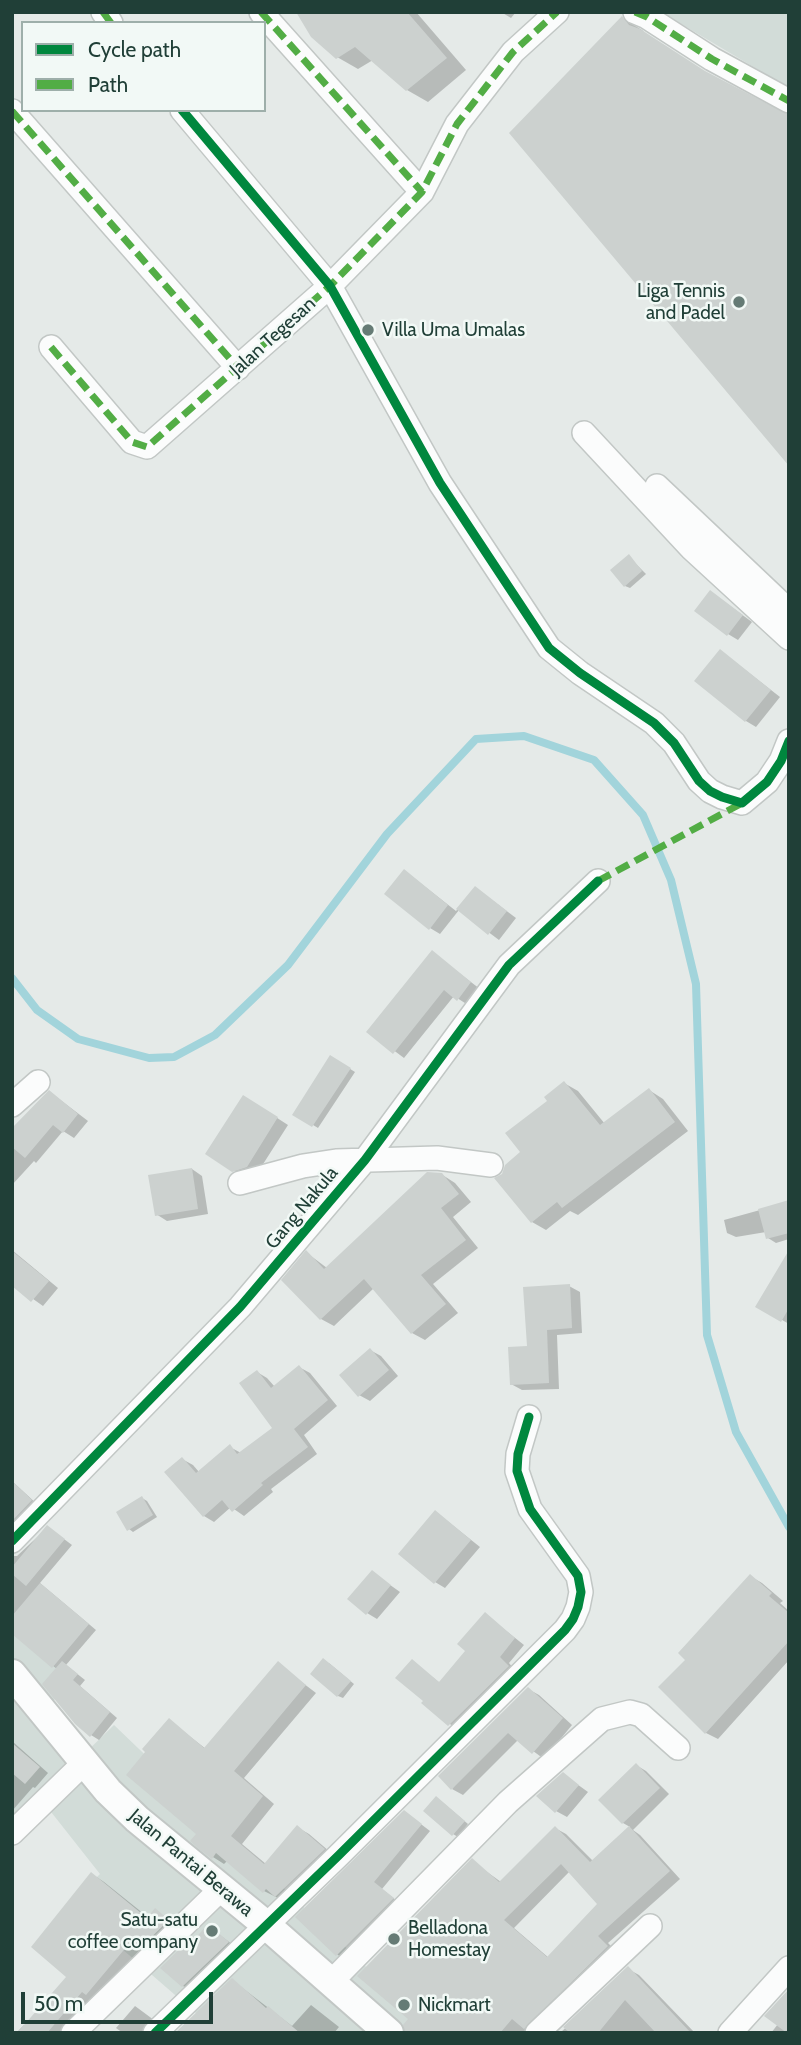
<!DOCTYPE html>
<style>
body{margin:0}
#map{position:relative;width:801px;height:2045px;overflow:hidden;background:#e5eae8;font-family:Cabin,sans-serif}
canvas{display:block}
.frame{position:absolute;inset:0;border:14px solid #203f37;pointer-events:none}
.legend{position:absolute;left:21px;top:21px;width:245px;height:91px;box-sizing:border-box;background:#f2f9f6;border:2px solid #9eafaa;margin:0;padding:9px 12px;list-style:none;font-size:21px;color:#203f37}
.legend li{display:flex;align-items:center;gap:14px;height:35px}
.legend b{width:35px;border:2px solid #9eafaa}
.scale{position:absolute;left:21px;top:1992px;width:192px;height:32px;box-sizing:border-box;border:4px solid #203f37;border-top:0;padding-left:9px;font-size:21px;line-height:24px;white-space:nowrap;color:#203f37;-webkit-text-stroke:5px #f2f9f6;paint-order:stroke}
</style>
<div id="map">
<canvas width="801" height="2045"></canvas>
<div class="frame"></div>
<ul class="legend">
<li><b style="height:9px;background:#00873e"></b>Cycle path</li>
<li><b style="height:9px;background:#52ad45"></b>Path</li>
</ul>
<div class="scale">50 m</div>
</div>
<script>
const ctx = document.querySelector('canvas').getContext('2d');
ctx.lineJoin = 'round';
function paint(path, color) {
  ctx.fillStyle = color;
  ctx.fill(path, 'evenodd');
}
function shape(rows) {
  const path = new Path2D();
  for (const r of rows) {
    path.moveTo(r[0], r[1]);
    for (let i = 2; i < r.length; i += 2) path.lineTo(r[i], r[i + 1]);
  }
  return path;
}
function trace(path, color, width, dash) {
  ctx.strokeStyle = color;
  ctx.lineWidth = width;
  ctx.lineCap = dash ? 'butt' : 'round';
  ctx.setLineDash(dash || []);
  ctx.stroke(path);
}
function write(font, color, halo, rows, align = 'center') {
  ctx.font = font + ' Cabin,sans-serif';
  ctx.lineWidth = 5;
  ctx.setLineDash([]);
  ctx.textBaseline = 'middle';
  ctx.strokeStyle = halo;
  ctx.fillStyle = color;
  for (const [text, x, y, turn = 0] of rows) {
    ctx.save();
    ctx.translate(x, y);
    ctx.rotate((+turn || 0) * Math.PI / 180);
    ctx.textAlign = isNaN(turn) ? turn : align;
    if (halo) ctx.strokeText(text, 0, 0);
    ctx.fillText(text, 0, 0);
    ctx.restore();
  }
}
const built = shape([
 [661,12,789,12,789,88],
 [12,1614,69,1684,40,1715,78,1760,114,1725,435,2033,219,2033,70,1904,100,1874,44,1803,12,1833]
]);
const shadow = shape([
 [297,12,416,12,466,70,428,102,407,90,373,60,358,69,337,57],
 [501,12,516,12,511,18],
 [622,18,642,30,647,35,789,464],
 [629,557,646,574,630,588,625,586],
 [711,592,752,622,738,640,728,634],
 [721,651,780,697,756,727,746,721],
 [414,878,456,911,476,888,516,918,499,940,459,910,440,934,430,928],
 [432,952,480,989,468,1005,454,996,404,1058,368,1031],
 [331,1057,355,1072,318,1128,295,1114],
 [564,1083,578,1091,605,1124,649,1090,663,1099,688,1131,578,1215,570,1211,546,1230,532,1222,503,1175,522,1152,550,1101],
 [50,1092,88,1121,74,1138,63,1131,36,1163,34,1161,12,1185,12,1130],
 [254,1103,288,1125,258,1172,244,1177,233,1170],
 [192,1169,202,1176,208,1214,167,1221,156,1214],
 [441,1174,455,1183,471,1202,453,1217,478,1248,433,1284,458,1313,425,1340,412,1333,374,1288,334,1326,321,1319,307,1253,327,1268],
 [789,1202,789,1239,776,1243,768,1238,766,1232,736,1237,727,1233,724,1220],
 [12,1250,58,1288,43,1306,12,1284],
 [789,1253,789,1324,758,1306],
 [569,1286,580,1292,582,1333,557,1335,559,1389,522,1390,511,1384,529,1347],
 [370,1350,381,1356,398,1376,370,1401,359,1395],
 [299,1367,310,1373,337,1406,304,1435,317,1454,271,1489,273,1492,244,1516,231,1507,214,1522,204,1516,182,1459,193,1465,199,1472,230,1447,241,1453,275,1428,257,1372,267,1378,275,1387],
 [12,1481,39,1506,12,1533],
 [142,1498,147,1501,157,1517,133,1532,129,1529],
 [436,1512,480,1547,445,1588,435,1582],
 [48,1527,72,1545,40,1583,96,1630,66,1665,85,1680,80,1686,117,1718,99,1740,91,1735,57,1669,12,1632,12,1556,17,1556],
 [372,1572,400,1592,377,1619,367,1613],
 [750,1576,762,1583,783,1601,780,1603,789,1611,789,1660,718,1739,706,1733,688,1660],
 [485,1614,524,1645,509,1663,517,1673,459,1731,423,1703,426,1700,412,1661,440,1683,467,1651],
 [329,1663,354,1684,343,1698,338,1696],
 [278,1664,316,1693,244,1778,274,1804,242,1844,266,1864,297,1827,309,1834,336,1857,288,1903,264,1891,228,1860,224,1864,213,1857,199,1834,169,1720,206,1749],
 [528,1689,539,1695,572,1725,544,1759,518,1740,463,1795,452,1789],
 [12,1741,48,1773,35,1788,33,1787,12,1811],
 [636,1765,646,1771,669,1794,633,1830,640,1835,680,1879,608,1943,618,1953,536,2033,414,2033,410,2019,472,1861,501,1882,555,1828,566,1834,593,1861,630,1827,623,1823,601,1800],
 [570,1871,599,1904,549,1958,514,1928],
 [563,1774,588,1792,567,1817,556,1811],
 [441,1801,468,1824,458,1837,453,1834],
 [405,1812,430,1831,382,1889,402,1905,347,1961,338,1955,298,1917],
 [92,1874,104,1882,149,1918,155,1910,180,1928,75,2033,16,2033,24,2025,26,2026,69,1976],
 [208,1926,237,1948,193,1991,183,1986,194,1943],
 [628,1969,639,1975,695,2033,560,2033],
 [232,1980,292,2026,311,2005,339,2027,334,2033,178,2033],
 [135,2006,158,2023,150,2033,123,2033,116,2028],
 [778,2024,789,2033,771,2033]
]);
const stream = shape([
 [12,978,37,1010,78,1039,149,1058,174,1057,215,1035,288,965,387,834,476,739,524,736,594,760,643,815,671,880,696,984,707,1335,736,1432,789,1527]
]);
const building = shape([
 [296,12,407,12,447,58,406,91,355,47,336,59,311,37],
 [622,16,629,25,640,29,705,71,789,115,789,466,509,133],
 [629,554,642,571,624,587,610,570],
 [710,590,743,615,727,636,694,611],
 [720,649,771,690,745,722,694,681],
 [404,869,448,905,429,930,384,894],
 [475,886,507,911,488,935,456,909],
 [432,950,471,982,457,1001,444,990,393,1054,366,1032],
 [330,1055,351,1068,312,1127,292,1115],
 [564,1081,600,1125,649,1088,675,1122,562,1208,557,1202,531,1223,494,1178,502,1174,505,1165,520,1152,505,1133,547,1101,544,1097],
 [49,1090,78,1114,63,1133,53,1125,25,1158,12,1147,12,1128],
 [243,1095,278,1117,247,1167,232,1172,205,1154],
 [192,1168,198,1209,155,1216,148,1175],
 [427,1172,442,1173,459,1194,441,1208,466,1240,421,1275,446,1304,411,1334,364,1279,320,1320,281,1280,306,1250,324,1269],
 [789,1200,789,1233,766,1239,758,1209],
 [789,1250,789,1308,781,1322,755,1307],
 [12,1251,49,1281,31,1302,12,1286],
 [570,1284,572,1328,547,1330,549,1383,510,1385,508,1347,527,1346,523,1287],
 [370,1348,389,1370,358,1397,339,1375],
 [299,1365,328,1400,294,1429,308,1447,261,1483,263,1485,232,1512,222,1500,203,1517,164,1472,182,1457,196,1473,230,1444,237,1454,272,1428,239,1383,257,1370,271,1388],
 [12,1481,32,1500,12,1521],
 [142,1496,153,1515,127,1531,116,1512],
 [435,1510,471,1540,434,1584,398,1554],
 [47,1525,65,1539,26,1586,12,1574,12,1567],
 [372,1570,391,1585,366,1615,347,1599],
 [750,1574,772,1593,769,1596,789,1613,789,1641,705,1734,658,1687,685,1660,678,1653],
 [40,1583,89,1624,52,1668,12,1634,12,1616],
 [485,1612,515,1638,500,1657,509,1666,448,1726,421,1703,423,1701,395,1678,412,1659,439,1682,465,1651,457,1644],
 [323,1658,351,1681,337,1697,310,1674],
 [62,1661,78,1674,73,1680,110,1712,90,1737,75,1724,42,1684],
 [278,1661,306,1685,234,1771,263,1796,231,1836,264,1864,297,1825,325,1849,275,1897,266,1889,263,1893,216,1853,212,1859,199,1849,190,1841,196,1834,126,1775,145,1752,142,1749,169,1718,204,1748],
 [528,1687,563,1718,532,1754,508,1733,451,1790,438,1776],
 [12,1743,40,1767,25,1784,12,1773],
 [636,1763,660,1788,622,1824,598,1800],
 [563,1772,579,1785,555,1813,536,1796],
 [436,1796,465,1821,452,1836,423,1811],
 [404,1810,422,1824,374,1882,394,1898,336,1956,295,1917],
 [555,1826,590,1862,629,1826,670,1871,598,1936,608,1946,524,2029,512,2019,500,2033,405,2033,403,2025,408,2019,357,1976,472,1858,499,1882],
 [561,1864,597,1904,547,1957,504,1920],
 [91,1872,147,1918,155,1908,169,1920,138,1950,133,1945,131,1948,128,1945,86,1995,82,1992,47,2033,17,2033,66,1977,31,1947],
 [208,1924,229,1942,182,1987,160,1968,190,1939,193,1941],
 [628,1966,691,2033,656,2033,625,2000,598,2033,570,2033,563,2027],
 [232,1978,266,2008,268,2006,300,2033,175,2033],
 [789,1989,789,2033,787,2033,764,2016]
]);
const minor = shape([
 [103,12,111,23],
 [261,12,422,192],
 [635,12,647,17,712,59,789,101],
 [182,110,330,286,440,483,549,648,580,673,654,723,674,743,699,781,710,791,722,797,742,803,767,782,781,761,789,741],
 [12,111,238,368],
 [51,347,132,442,147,447,330,286,422,192,457,124,513,52,557,12],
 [584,433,691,548,789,638],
 [657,486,789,611],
 [12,1105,38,1082],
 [240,1183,303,1166,336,1161,437,1158,491,1165],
 [12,1541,240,1307,365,1160,509,965,598,881],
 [12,1833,84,1763],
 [332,1981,508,1802,602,1719,630,1712,641,1715,678,1748],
 [73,2033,221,1889],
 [155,2033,338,1856,565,1630,573,1619,578,1607,581,1592,578,1576,530,1509,517,1471,518,1454,529,1417],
 [537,2033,650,1926],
 [730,2033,789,1968]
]);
const tertiary = shape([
 [12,1674,108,1791,137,1819,265,1924,389,2033]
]);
const quiet = shape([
 [103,12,111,23],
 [261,12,422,192],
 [635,12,647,17,712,59,789,101],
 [12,111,238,368],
 [51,347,132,442,147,447,330,286,422,192,457,124,513,52,557,12],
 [598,881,742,803]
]);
const cycleway = shape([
 [182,110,330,286,440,483,549,648,580,673,654,723,674,743,699,781,710,791,722,797,742,803,767,782,781,761,789,741],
 [12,1541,240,1307,365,1160,509,965,598,881],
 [155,2033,338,1856,565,1630,573,1619,578,1607,581,1592,578,1576,530,1509,517,1471,518,1454,529,1417]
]);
const markers = [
 [739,302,7,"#657b75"],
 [368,330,7,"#657b75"],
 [212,1931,7,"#657b75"],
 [394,1939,7,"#657b75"],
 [404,2005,7,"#657b75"]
];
const poiNames = [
 ["Liga Tennis",725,291,"right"],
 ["and Padel",725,313,"right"],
 ["Villa Uma Umalas",382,330],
 ["Satu-satu",198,1920,"right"],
 ["coffee company",198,1942,"right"],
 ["Belladona",408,1928],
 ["Homestay",408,1950],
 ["Nickmart",418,2005]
];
const streetNames = [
 ["Jalan Tegesan",273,337,-42],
 ["Gang Nakula",302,1208,-50],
 ["Jalan Pantai Berawa",191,1863,40]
];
paint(built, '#d2dcd8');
paint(shadow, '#0003');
trace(stream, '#a2d4db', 8);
paint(building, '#ccd1cf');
trace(minor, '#c2c7c5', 26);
trace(tertiary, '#c2c7c5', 32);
trace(minor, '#fbfcfc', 23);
trace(tertiary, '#fbfcfc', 28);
trace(quiet, '#52ad45', 7, [14, 7]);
trace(cycleway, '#00873e', 9);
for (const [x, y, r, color] of markers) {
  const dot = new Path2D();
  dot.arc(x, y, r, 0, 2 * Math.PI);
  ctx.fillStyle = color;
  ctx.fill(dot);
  trace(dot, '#f2f9f6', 2.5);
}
write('19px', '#203f37', '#f2f9f6', poiNames, 'left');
write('19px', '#203f37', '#f2f9f6', streetNames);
</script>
